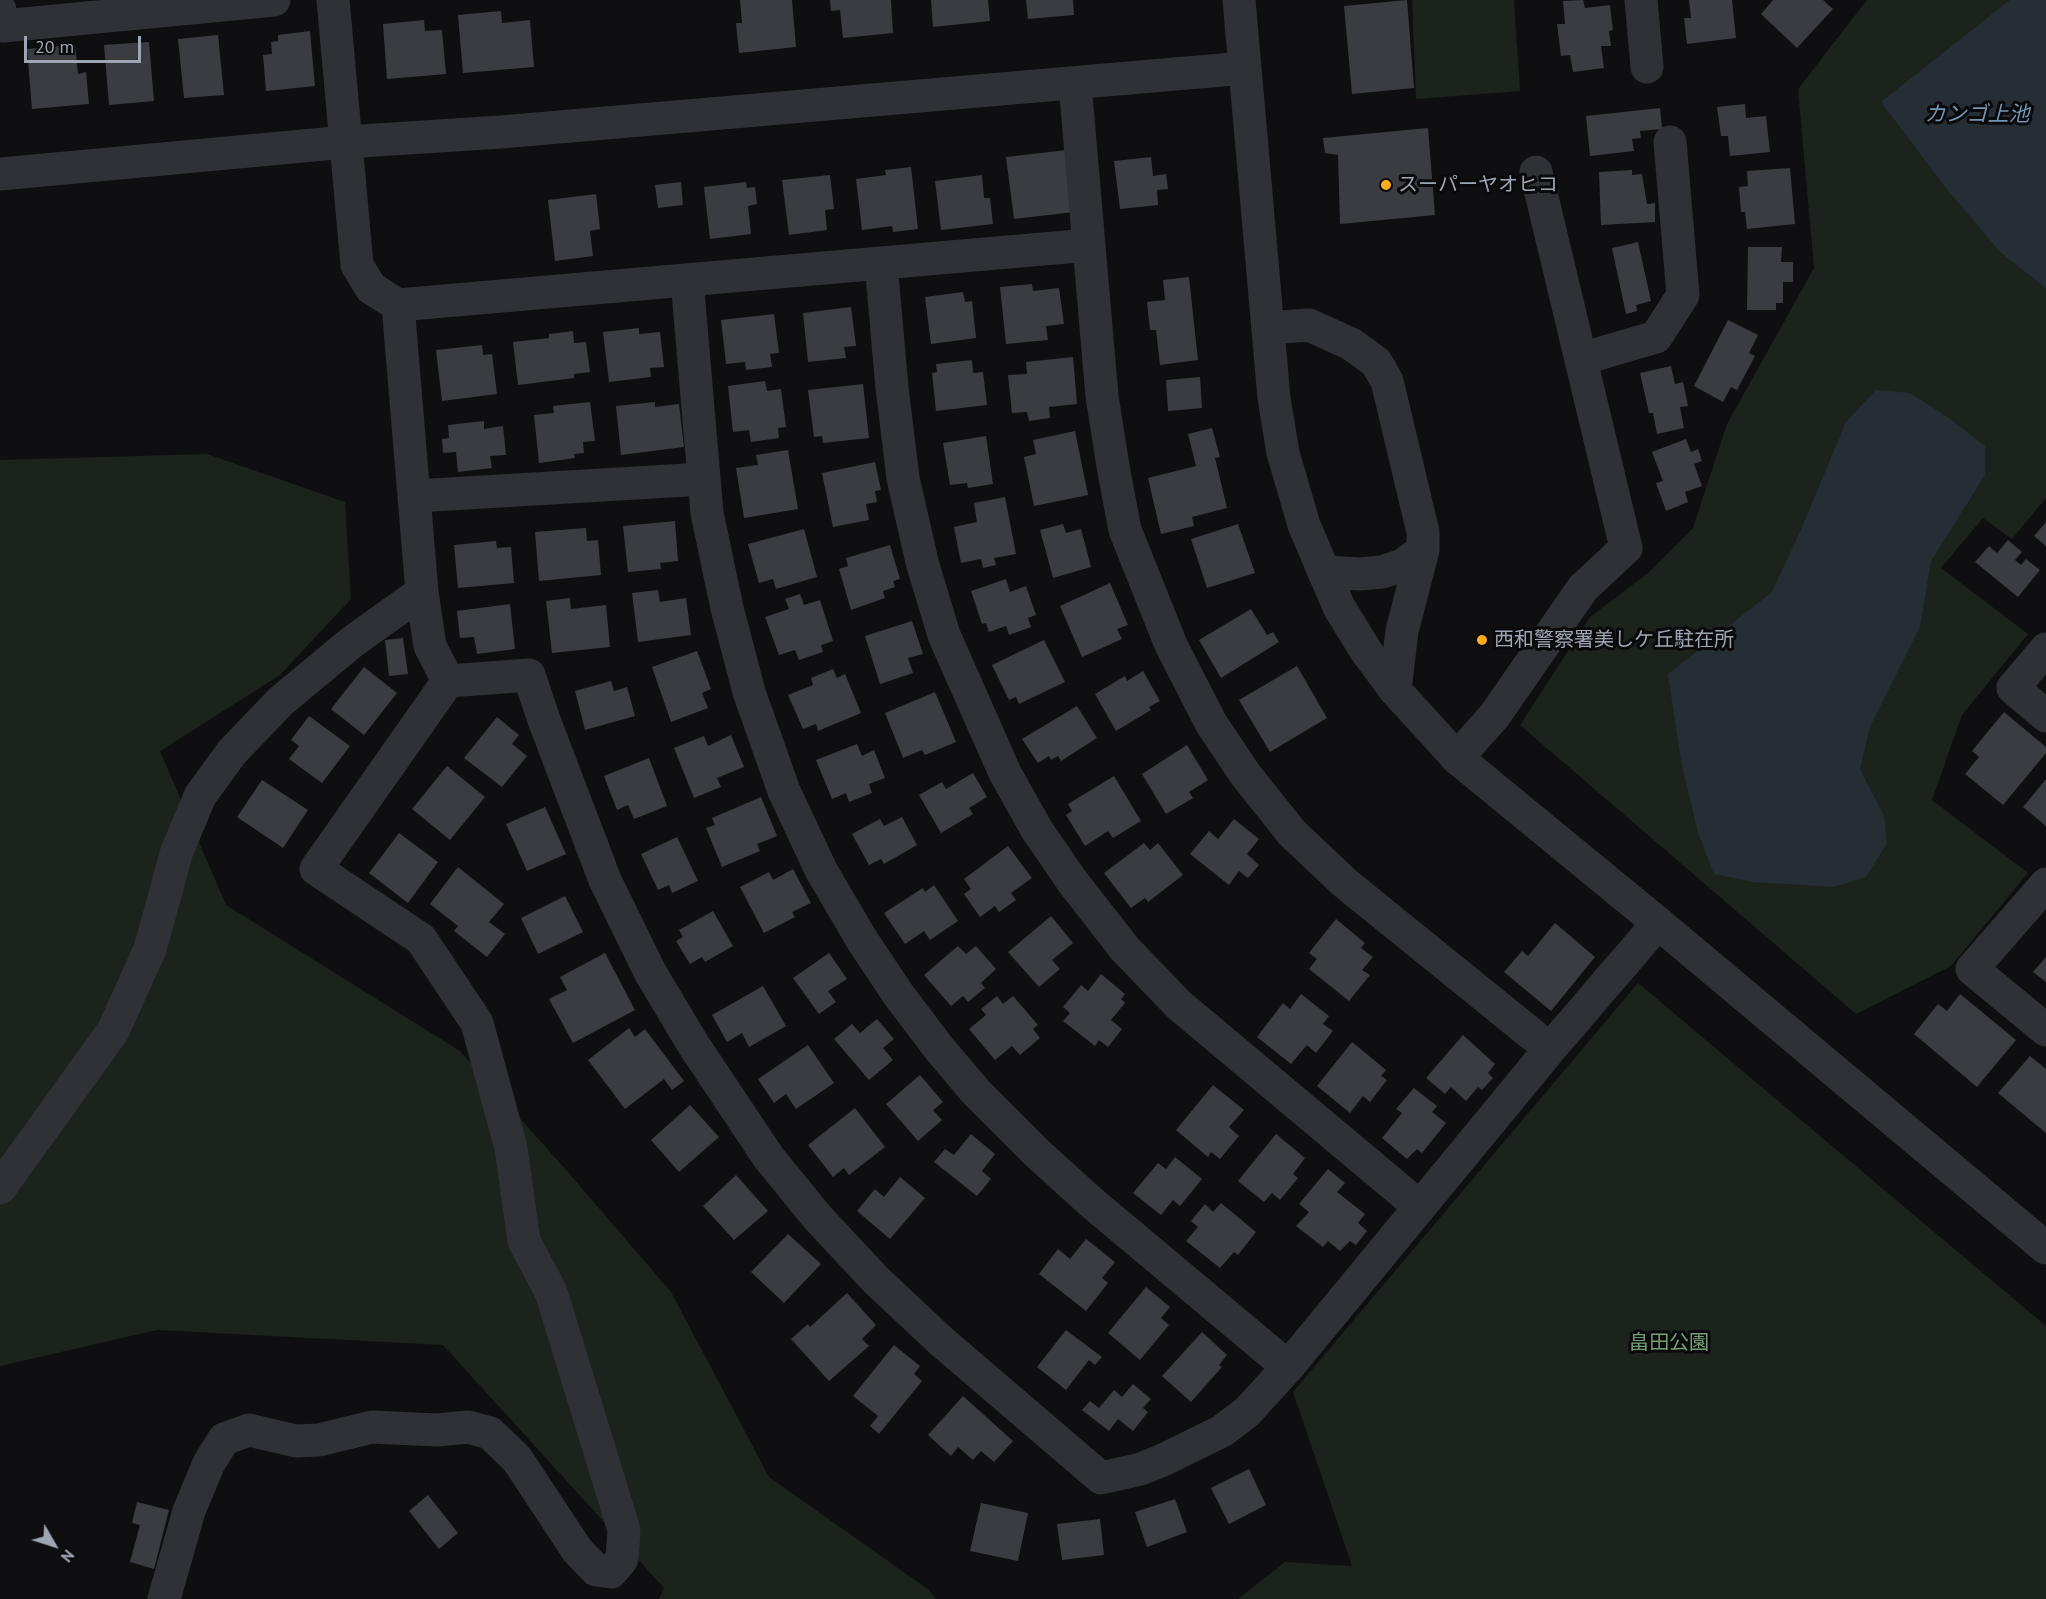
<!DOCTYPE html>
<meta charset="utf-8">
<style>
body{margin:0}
#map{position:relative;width:2046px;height:1599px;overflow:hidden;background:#0f0f11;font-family:"PT Sans",sans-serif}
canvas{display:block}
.north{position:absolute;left:24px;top:1515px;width:60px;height:60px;-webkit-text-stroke:4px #0a0a0c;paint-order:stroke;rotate:129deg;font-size:16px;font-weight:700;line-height:24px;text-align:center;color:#9fa6b3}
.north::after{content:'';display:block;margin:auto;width:21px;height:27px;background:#9fa6b3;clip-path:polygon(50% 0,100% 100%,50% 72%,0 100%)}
.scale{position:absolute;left:24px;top:36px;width:117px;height:27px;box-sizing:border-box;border:3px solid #9fa6b3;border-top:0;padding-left:8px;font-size:18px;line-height:21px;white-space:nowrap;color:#9fa6b3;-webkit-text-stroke:4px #0a0a0c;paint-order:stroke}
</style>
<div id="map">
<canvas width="2046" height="1599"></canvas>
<div class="north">N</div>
<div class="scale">20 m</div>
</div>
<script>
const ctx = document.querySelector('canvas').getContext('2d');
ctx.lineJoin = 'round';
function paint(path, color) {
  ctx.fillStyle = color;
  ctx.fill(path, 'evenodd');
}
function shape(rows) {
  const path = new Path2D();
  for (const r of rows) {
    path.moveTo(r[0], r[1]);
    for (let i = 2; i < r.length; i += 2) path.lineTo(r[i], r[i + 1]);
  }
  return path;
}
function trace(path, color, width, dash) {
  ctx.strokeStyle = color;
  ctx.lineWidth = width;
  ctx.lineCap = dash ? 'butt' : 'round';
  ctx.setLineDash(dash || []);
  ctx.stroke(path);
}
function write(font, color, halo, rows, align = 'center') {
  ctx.font = font + ' "PT Sans","Noto Sans JP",sans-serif';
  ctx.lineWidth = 6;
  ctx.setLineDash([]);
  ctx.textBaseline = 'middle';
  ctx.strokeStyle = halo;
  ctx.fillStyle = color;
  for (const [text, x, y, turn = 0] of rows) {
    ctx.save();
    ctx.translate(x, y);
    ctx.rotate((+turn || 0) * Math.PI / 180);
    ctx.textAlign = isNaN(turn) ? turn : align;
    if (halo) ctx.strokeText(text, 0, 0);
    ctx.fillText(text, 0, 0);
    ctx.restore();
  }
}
const green = shape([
 [1412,0,1514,0,1520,91,1416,99],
 [1867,0,2046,0,2046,498,2012,539,1983,518,1941,568,2028,634,1962,715,1932,800,2028,873,1951,966,1856,1014,1520,725,1590,617,1648,573,1693,528,1727,424,1814,268,1798,89],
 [207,454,345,502,351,599,280,675,160,751,226,905,460,1051,567,1171,671,1292,769,1477,929,1590,936,1599,659,1599,664,1588,443,1345,157,1330,0,1366,0,460],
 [1638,983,2046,1326,2046,1599,1238,1599,1285,1562,1352,1566,1293,1392]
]);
const water = shape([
 [2010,0,2046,0,2046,288,2000,252,1946,188,1881,102],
 [1876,390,1910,393,1949,418,1985,446,1985,475,1931,561,1920,627,1870,727,1860,769,1884,816,1887,843,1866,877,1834,887,1753,882,1714,874,1698,833,1681,761,1668,674,1772,592,1800,532,1846,422]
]);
const building = shape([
 [740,0,792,0,796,47,739,53,736,23,742,23],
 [830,0,891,0,893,33,843,38,840,10,831,11],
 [931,0,988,0,990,21,933,27],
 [1026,0,1073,0,1074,15,1028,19],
 [1407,0,1414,88,1352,94,1344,6],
 [1583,0,1585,8,1610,5,1613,30,1609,31,1611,46,1601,46,1604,68,1573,72,1570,55,1561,56,1557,24,1565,24,1563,1],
 [1689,0,1732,0,1736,38,1687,44,1684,18,1691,18],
 [1773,0,1823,0,1833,9,1797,48,1761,14],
 [501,11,502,23,530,20,534,67,463,73,458,15],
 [424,20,425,31,442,30,446,74,387,79,383,24],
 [310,31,315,86,266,91,263,55,272,54,271,42,278,41,278,35],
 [218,35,224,95,184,98,178,39],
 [149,42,154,101,109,105,104,45],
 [75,45,78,74,86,72,89,104,32,109,27,49],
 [1745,104,1746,118,1766,116,1770,152,1730,156,1728,136,1721,136,1717,107],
 [1660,108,1662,129,1640,131,1641,138,1632,139,1634,151,1590,156,1586,116],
 [1428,128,1435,215,1340,224,1338,155,1325,153,1323,138],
 [1067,150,1074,212,1014,219,1006,157],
 [1151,157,1153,176,1166,174,1168,189,1157,190,1158,205,1120,209,1114,161],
 [911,167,918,229,893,232,892,226,862,230,856,179,886,175,885,170],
 [1790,168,1795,224,1747,229,1745,212,1741,212,1739,187,1748,186,1747,171],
 [1632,170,1632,175,1642,174,1647,204,1655,203,1655,222,1601,225,1599,172],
 [830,175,834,209,825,210,827,230,789,235,782,180],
 [982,175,984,198,990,198,993,224,941,230,935,181],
 [681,182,683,205,658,208,655,185],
 [746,182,747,188,755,187,757,204,748,206,751,234,710,239,704,187],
 [596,194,600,229,590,231,593,256,555,261,548,200],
 [1638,242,1651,301,1636,305,1637,311,1626,314,1612,248],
 [1748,247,1782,247,1781,262,1793,262,1793,282,1783,282,1783,303,1776,303,1776,310,1747,310],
 [1189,277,1198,360,1160,365,1156,330,1150,330,1147,302,1165,300,1163,280],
 [1032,284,1033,291,1059,288,1064,324,1046,326,1048,340,1006,344,1000,287],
 [963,292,965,302,972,301,976,338,931,344,925,297],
 [851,307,856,346,844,347,846,358,808,362,803,313],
 [774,314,779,353,770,354,772,367,746,370,745,362,726,364,721,320],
 [1728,320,1758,335,1749,353,1755,356,1737,390,1731,387,1723,402,1694,386],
 [639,328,639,334,660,332,664,367,650,368,651,377,609,382,603,332],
 [573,331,574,343,586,342,590,372,574,374,574,378,518,385,513,342,549,338,549,334],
 [482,345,483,355,492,354,497,394,442,401,436,350],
 [1073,357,1077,404,1049,407,1050,418,1029,421,1027,412,1012,413,1008,375,1027,374,1026,362],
 [972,360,973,373,983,372,987,405,936,411,932,373,937,372,936,364],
 [1671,366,1675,384,1683,382,1688,406,1680,407,1684,428,1657,434,1653,413,1649,413,1640,373],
 [1200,377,1202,408,1168,411,1166,380],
 [765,381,767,391,781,389,786,427,778,428,779,438,751,442,749,430,733,432,728,386],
 [863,384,869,438,823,443,822,436,814,437,808,390],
 [590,402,595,441,583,442,584,453,574,454,575,458,539,463,534,415,554,413,553,406],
 [655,402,655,407,679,404,684,447,621,455,616,406],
 [484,421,484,429,503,426,506,455,490,456,492,468,458,472,456,452,443,453,442,439,449,438,448,425],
 [1212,428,1220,457,1215,458,1227,508,1192,517,1194,526,1161,534,1148,478,1196,466,1188,434],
 [1075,431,1088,495,1034,506,1024,457,1036,454,1033,440],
 [986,436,993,484,968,488,967,483,950,485,943,443],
 [1686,439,1691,452,1698,449,1702,461,1694,464,1702,486,1685,492,1688,502,1666,511,1656,483,1663,481,1652,452],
 [788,450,798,509,744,518,736,468,758,465,756,455],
 [875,462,881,490,875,491,877,502,866,504,869,520,833,527,822,473],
 [1005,497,1016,554,994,558,996,565,983,568,981,559,961,563,954,527,977,522,974,503],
 [675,521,678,561,660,563,661,569,628,572,623,526],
 [2046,522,2046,546,2034,536],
 [1063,524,1066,533,1081,529,1091,567,1053,578,1040,530],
 [1238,524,1255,573,1207,588,1191,539],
 [586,528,587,541,598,540,601,575,539,581,535,532],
 [804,529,817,577,776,589,773,579,759,583,748,544],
 [2008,540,2022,552,2015,560,2021,565,2026,559,2040,570,2018,597,1975,562,1989,546,1997,553],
 [496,541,497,548,511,547,514,583,458,588,454,545],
 [890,545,900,579,893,581,895,587,883,591,885,598,851,610,839,569,848,566,846,558],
 [1006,579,1010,592,1026,586,1036,615,1028,618,1031,627,1009,635,1006,626,989,632,986,623,982,624,971,591],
 [1110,583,1128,625,1117,629,1122,639,1082,657,1060,606],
 [658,590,660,602,686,598,691,635,638,642,632,593],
 [800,594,804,605,820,600,833,641,821,645,823,652,799,660,795,650,779,655,765,617,789,609,785,599],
 [570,598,571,609,606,605,610,647,552,653,546,601],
 [510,604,515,649,477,654,474,637,460,638,457,611],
 [1251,609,1267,635,1273,632,1279,642,1221,678,1199,640],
 [912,621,923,654,908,658,913,673,880,684,865,636],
 [403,638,408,674,389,676,385,640],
 [1044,640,1065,682,1019,704,1016,697,1009,700,992,665],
 [697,651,711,689,702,693,708,708,671,722,652,667],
 [1297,666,1327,718,1270,752,1239,700],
 [364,667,397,693,364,735,331,709],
 [833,669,837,678,845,674,861,713,818,731,816,724,803,729,788,695,813,685,811,678],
 [1143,671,1160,701,1149,707,1151,710,1116,731,1095,694,1125,676,1127,681],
 [611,681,614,691,627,687,635,716,585,730,575,691],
 [935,692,956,742,925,755,922,750,903,758,885,713],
 [1077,706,1097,738,1061,761,1058,756,1051,760,1049,756,1038,763,1022,739],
 [2004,712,2046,747,2046,753,2003,805,1965,774,1979,757,1972,751],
 [309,716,350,746,322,783,289,759,299,746,291,740],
 [497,717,519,735,512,744,527,756,502,787,464,758],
 [731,735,744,767,717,778,721,787,694,798,674,748,704,736,708,746],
 [857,744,862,756,874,750,885,778,869,784,872,793,849,802,846,793,832,799,816,760],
 [1187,745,1208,780,1189,792,1193,798,1166,814,1142,774],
 [649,758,667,806,634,819,628,805,617,810,604,776],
 [447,766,485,797,450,840,412,809],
 [973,773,987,797,969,808,973,814,941,833,919,795,942,782,946,789],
 [1114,776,1141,821,1113,838,1108,831,1085,846,1066,815,1072,811,1068,804],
 [2046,779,2046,826,2023,807],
 [262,780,308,810,283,848,237,817],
 [761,797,777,836,757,844,760,851,722,867,706,828,715,825,712,818],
 [545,807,566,854,527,871,506,824],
 [902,817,917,845,884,864,881,859,869,865,852,834,880,819,884,826],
 [1234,819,1259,839,1247,854,1259,865,1248,878,1239,871,1229,885,1190,854,1209,831,1218,839],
 [399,833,438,862,408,903,369,873],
 [677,837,698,881,672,893,669,885,658,890,641,854],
 [1144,843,1150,850,1158,843,1183,875,1148,902,1145,898,1131,908,1104,873],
 [1008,846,1032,878,1011,893,1016,900,999,912,995,906,980,917,964,894,971,889,964,879],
 [458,867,504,904,489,922,505,934,487,957,454,931,458,926,430,904],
 [793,869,811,903,792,912,795,917,764,933,740,887,769,872,773,880],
 [934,885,958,921,930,940,924,931,905,944,884,913,923,888,925,892],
 [565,896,583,932,538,954,521,918],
 [713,911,733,946,705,962,702,957,690,964,676,941,683,937,679,930],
 [1051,916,1073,943,1052,960,1060,969,1039,987,1008,952],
 [1336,919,1365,943,1361,948,1373,957,1362,970,1370,975,1349,1001,1309,969,1317,959,1309,953],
 [1555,923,1595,957,1551,1011,1504,972,1522,951,1528,956],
 [958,946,966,954,976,946,996,969,981,983,985,988,968,1002,963,996,951,1006,924,975],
 [605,953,635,1010,573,1043,549,999,567,990,560,977],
 [829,953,847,979,828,991,836,1002,819,1014,793,978],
 [2046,957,2046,982,2033,972],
 [1101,974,1125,994,1121,999,1125,1003,1111,1020,1122,1029,1108,1047,1099,1040,1095,1046,1063,1021,1070,1013,1063,1007,1081,985,1088,991],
 [763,986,786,1026,749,1047,742,1033,727,1042,712,1015],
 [1301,994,1329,1016,1323,1024,1333,1031,1316,1053,1307,1045,1291,1064,1257,1037,1283,1003,1290,1009],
 [1960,994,2016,1040,1977,1087,1914,1034,1938,1004,1947,1011],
 [997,996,1003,1004,1013,996,1038,1025,1033,1029,1040,1038,1020,1055,1012,1046,995,1060,969,1029,986,1015,981,1009],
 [877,1019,894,1039,883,1048,893,1060,869,1080,834,1039,852,1024,860,1033],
 [629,1028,635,1037,645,1029,684,1081,672,1090,664,1079,625,1109,588,1060],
 [1463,1035,1495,1064,1488,1073,1493,1078,1482,1090,1478,1087,1466,1101,1451,1087,1445,1094,1426,1078],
 [1352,1042,1386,1070,1381,1076,1387,1080,1370,1102,1363,1096,1350,1113,1317,1086],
 [808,1045,834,1083,796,1109,786,1094,774,1103,758,1079],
 [2030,1056,2046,1069,2046,1133,1998,1093],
 [920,1075,943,1102,933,1110,942,1120,918,1141,886,1104],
 [1213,1085,1244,1110,1229,1127,1239,1136,1220,1159,1211,1152,1208,1157,1176,1130],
 [1414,1088,1437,1106,1432,1112,1446,1123,1422,1153,1417,1149,1407,1159,1382,1138,1402,1113,1396,1109],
 [690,1105,719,1137,679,1172,651,1140],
 [855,1108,885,1147,849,1175,844,1168,833,1177,808,1145],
 [971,1134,995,1154,982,1171,991,1179,977,1196,934,1162,945,1149,954,1155],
 [1276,1134,1305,1158,1293,1174,1298,1178,1280,1200,1272,1193,1264,1202,1238,1181],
 [1175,1157,1202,1179,1180,1206,1173,1200,1161,1215,1133,1193,1158,1163,1166,1169],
 [1328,1169,1345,1183,1337,1192,1365,1214,1358,1223,1367,1231,1356,1245,1350,1241,1340,1251,1328,1241,1323,1247,1296,1226,1309,1212,1299,1204],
 [736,1175,768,1211,734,1240,703,1206],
 [900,1177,925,1198,890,1239,857,1211,875,1189,884,1197],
 [1221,1203,1256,1232,1238,1255,1234,1252,1220,1268,1186,1241,1198,1227,1191,1221,1205,1204,1213,1212],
 [788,1234,821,1264,784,1303,751,1272],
 [1086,1239,1115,1262,1102,1278,1108,1283,1086,1311,1039,1274,1058,1249,1070,1259],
 [1146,1287,1170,1307,1161,1318,1169,1325,1140,1360,1108,1333],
 [847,1293,876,1325,862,1339,869,1346,829,1381,791,1339,808,1324,810,1327],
 [1066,1330,1102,1357,1095,1365,1089,1360,1066,1390,1037,1367],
 [1202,1332,1227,1355,1219,1365,1222,1367,1191,1402,1162,1376],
 [894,1345,920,1366,914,1374,922,1381,879,1434,870,1426,878,1416,853,1396],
 [1133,1384,1151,1399,1143,1408,1148,1412,1133,1431,1118,1419,1109,1431,1082,1410,1090,1401,1099,1408,1114,1390,1122,1397],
 [963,1396,1013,1441,994,1462,981,1451,973,1460,958,1447,951,1456,928,1435],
 [1249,1469,1266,1505,1229,1524,1211,1488],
 [428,1495,458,1533,439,1549,409,1511],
 [1175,1499,1187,1532,1147,1547,1135,1512],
 [137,1502,169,1510,154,1569,130,1562,140,1525,132,1523],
 [981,1503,1028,1513,1018,1561,970,1551],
 [1100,1519,1104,1555,1062,1560,1057,1524]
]);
const minor = shape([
 [1641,0,1647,67],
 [0,10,3,26,274,0],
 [1075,84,1102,396,1113,466,1125,530,1171,645,1211,723,1245,774,1292,833,1345,883,1550,1049],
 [881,263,892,388,903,478,922,562,944,635,1005,773,1037,830,1072,881,1125,949,1179,1005,1420,1207],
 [687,280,707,513,727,608,749,692,784,791,821,870,862,940,898,994,938,1047,976,1092,1037,1153,1091,1202,1288,1367],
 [398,305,1089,245],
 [1268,328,1309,325,1351,344,1376,362,1387,381,1423,532,1423,550,1402,631,1395,690],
 [1581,359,1656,337,1683,295,1670,142],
 [415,496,704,479],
 [1324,572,1360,574,1382,572,1403,565,1423,550],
 [2046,649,2013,688,2046,716],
 [448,681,529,675,544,720,605,880,650,972,693,1044,769,1158,818,1218,876,1280,941,1341,1101,1478,1141,1469,1163,1460,1222,1431,1247,1412,1288,1367,1550,1049,1658,923],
 [1457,758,1495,715,1583,588,1626,548,1536,172],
 [2046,884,1972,969,2046,1030],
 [0,1188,113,1031,150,949,177,851,200,796,232,752,281,701,352,642,422,592,398,305,371,288,357,265,333,0],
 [164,1599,189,1511,209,1463,224,1439,249,1430,296,1441,319,1440,372,1427,437,1430,468,1427,490,1433,517,1459,577,1550,596,1570,611,1572,622,1559,624,1530,551,1292,524,1241,511,1148,477,1023,421,939,316,869,448,681,430,646,422,592]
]);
const tertiary = shape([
 [1239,0,1274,398,1283,453,1304,525,1339,607,1366,651,1395,690,1457,758,1658,923,2046,1248],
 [0,174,346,142,501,132,1245,68]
]);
const markers = [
 [1386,185,6,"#fdac1b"],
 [1482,640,6,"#fdac1b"]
];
const poiNames = [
 ["スーパーヤオヒコ",1398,185],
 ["西和警察署美しケ丘駐在所",1494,640]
];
const parkNames = [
 ["畠田公園",1669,1343]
];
const waterNames = [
 ["カンゴ上池",1977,115]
];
paint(green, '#1b231c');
paint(water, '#252e35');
paint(building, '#3b3c41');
trace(minor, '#303136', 33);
trace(tertiary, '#303136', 33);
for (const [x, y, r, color] of markers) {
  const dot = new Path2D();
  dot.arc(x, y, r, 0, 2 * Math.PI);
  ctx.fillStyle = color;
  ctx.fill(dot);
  trace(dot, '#0a0a0c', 2);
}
write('20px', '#9fa6b3', '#0a0a0c', poiNames, 'left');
write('20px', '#759f76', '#0a0a0c', parkNames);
write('italic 21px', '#7395b1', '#0a0a0c', waterNames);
</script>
